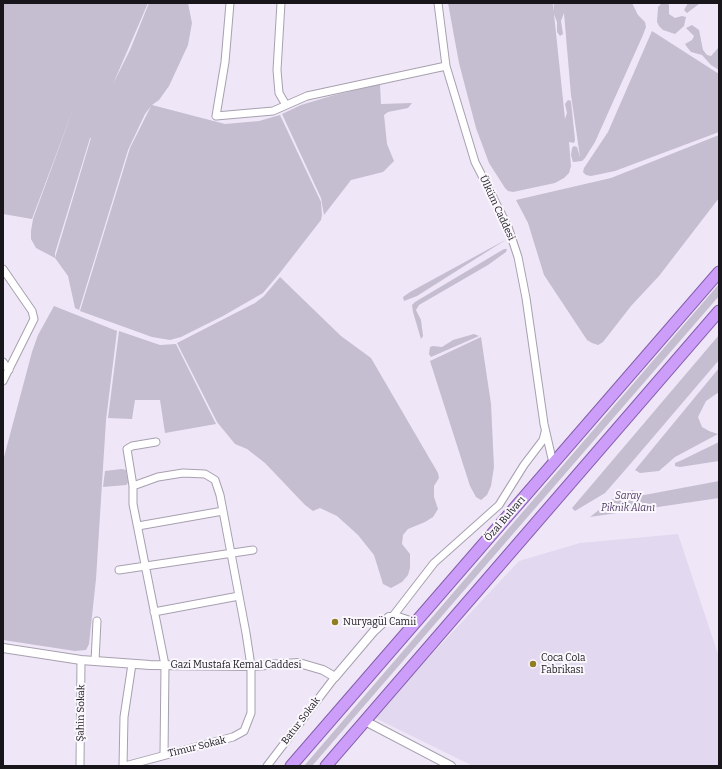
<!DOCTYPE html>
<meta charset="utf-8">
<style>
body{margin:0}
#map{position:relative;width:722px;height:769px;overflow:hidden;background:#efe7f8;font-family:Bitter,serif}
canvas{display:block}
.frame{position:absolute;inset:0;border:4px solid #18161b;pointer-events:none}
</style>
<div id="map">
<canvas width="722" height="769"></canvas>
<div class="frame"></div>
</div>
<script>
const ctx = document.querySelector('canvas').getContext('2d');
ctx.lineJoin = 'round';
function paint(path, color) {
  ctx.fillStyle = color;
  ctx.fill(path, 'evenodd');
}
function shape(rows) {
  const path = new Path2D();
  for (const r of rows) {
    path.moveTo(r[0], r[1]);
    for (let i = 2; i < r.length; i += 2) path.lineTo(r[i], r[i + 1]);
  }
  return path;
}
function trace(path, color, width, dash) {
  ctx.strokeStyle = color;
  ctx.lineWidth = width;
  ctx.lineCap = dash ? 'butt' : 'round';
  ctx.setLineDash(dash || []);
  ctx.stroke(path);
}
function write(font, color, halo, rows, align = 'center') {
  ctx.font = font + ' Bitter,serif';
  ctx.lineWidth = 4;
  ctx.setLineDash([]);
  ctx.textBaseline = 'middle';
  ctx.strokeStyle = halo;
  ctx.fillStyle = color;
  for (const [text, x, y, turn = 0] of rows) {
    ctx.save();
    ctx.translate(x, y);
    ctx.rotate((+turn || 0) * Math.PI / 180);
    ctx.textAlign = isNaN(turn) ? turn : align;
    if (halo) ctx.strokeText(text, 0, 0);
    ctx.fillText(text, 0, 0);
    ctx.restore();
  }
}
const built = shape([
 [678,534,719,657,719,766,473,766,373,717,519,561,580,543]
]);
const green = shape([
 [3,3,122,3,90,68,122,3,148,3,113,84,130,50,149,3,188,3,192,23,188,45,169,86,159,100,152,105,225,124,259,121,280,115,321,202,322,215,321,220,279,274,263,293,223,316,181,337,170,340,152,337,80,311,130,148,151,106,145,114,128,150,79,310,75,308,68,276,55,258,36,248,31,239,31,231,33,219,75,104,32,219,3,214],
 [90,138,91,138,55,258,55,253],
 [448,3,553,3,554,12,554,3,632,3,638,15,645,22,646,27,643,35,595,142,585,158,582,161,573,162,571,155,572,148,574,146,577,147,580,157,571,95,564,13,561,21,563,34,560,36,557,32,557,22,554,14,565,119,567,113,565,104,568,100,571,101,575,140,574,143,569,142,571,166,569,173,564,178,555,183,513,192,508,191,505,188,489,163,476,128,459,63],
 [667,3,669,5,669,14,675,18,682,16,686,17,684,26,675,34,663,30,659,26,657,22,658,7,661,4],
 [688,3,699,3,699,4,687,13,684,10],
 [692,25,699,30,703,50,707,55,711,56,719,47,719,70,711,65,702,55,691,52,687,47,685,44,692,40,694,36,686,28],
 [652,31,719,74,719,132,615,171,591,176,586,175,583,172,584,168,608,132],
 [380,84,381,104,412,103,408,108,388,112,384,115,387,144,394,161,383,172,351,180,324,215,321,198,282,114,301,105,331,96],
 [719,135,719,198,659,276,631,306,603,342,598,345,592,343,587,340,544,275,528,223,516,200,611,178],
 [507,239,417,296,404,301,403,297,410,292],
 [504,249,507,249,506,252,488,265,419,305,416,310,421,320,423,336,421,339,413,312,412,305,415,302],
 [280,277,341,336,371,358,438,473,439,478,434,486,434,497,438,509,433,517,425,522,408,529,403,535,402,544,410,554,410,568,408,575,402,582,391,588,383,584,374,555,358,535,337,516,320,508,313,511,305,505,265,463,247,449,235,444,217,422,177,343,255,303,264,296],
 [719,284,719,296,312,766,304,766],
 [54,306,117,331,106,420,96,579,89,644,86,650,75,651,3,640,4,457,32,352,38,335],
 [119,331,160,345,176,344,216,424,165,433,160,400,135,400,132,419,108,418],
 [474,334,479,336,431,357,429,354,430,347,433,346,442,347,453,340],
 [719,335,719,360,626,469,605,493,575,511,572,508],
 [481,337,491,404,494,467,491,486,487,495,481,500,476,497,470,486,430,361],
 [719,368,719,392,706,401,698,417,702,427,709,431,718,434,675,457,659,471,640,473,635,470],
 [719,442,719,461,680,467,675,466,675,463,680,461],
 [122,469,126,470,128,483,126,485,103,487,105,471],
 [719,481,719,498,590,517,618,495,633,490,639,496]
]);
const minor = shape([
 [230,3,225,62,216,116,273,111,307,96,446,66],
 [281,3,277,70,279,93,286,105],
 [438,3,446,66,475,162,508,227,518,257,526,298,544,424,553,463],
 [3,269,32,311,34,319,3,381],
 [3,362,9,370],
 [156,442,132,446,127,449,133,486,133,504,165,665,164,755],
 [138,526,223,511],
 [119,570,253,550],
 [154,612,239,596],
 [393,616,434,563,499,505,524,465,543,440,545,432],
 [95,661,97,621],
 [80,766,81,660],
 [123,766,124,717,132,664],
 [125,766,233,737,244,731,251,713,251,666,246,633,220,495,215,480,205,474,183,473,158,477,133,486],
 [267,766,335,677]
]);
const tertiary = shape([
 [3,648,81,660,150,665,251,666,299,663,323,670,335,677,374,631,389,617,398,617,416,623],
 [365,721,451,766]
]);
const trunk = shape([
 [291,766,719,272],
 [326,766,719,311]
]);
const markers = [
 [335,622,4,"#917d24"],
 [533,664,4,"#917d24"]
];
const streetNames = [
 ["Ülküm Caddesi",497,208,65],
 ["Özal Bulvarı",505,519,-49],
 ["Gazi Mustafa Kemal Caddesi",236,665],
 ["Şahin Sokak",81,713,-89],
 ["Batur Sokak",301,721,-53],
 ["Timur Sokak",197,747,-14]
];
const parkNames = [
 ["Saray",628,496],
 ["Piknik Alanı",628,508]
];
const poiNames = [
 ["Nuryagül Camii",343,622],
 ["Coca Cola",541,658],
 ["Fabrikası",541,670]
];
paint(built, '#e2d8ef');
paint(green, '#c5bdd0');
trace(minor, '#a7a0af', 9);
trace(tertiary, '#a7a0af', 10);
trace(trunk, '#855eab', 13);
trace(minor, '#fff', 7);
trace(tertiary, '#fff', 8);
trace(trunk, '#cc9efa', 11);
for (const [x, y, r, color] of markers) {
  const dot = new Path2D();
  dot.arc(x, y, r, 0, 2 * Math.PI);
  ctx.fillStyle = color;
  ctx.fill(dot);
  trace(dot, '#faf7fd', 1.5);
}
write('10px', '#18161b', '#faf7fd', streetNames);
write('italic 10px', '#4f3a64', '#faf7fd', parkNames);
write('10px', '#18161b', '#faf7fd', poiNames, 'left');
</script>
